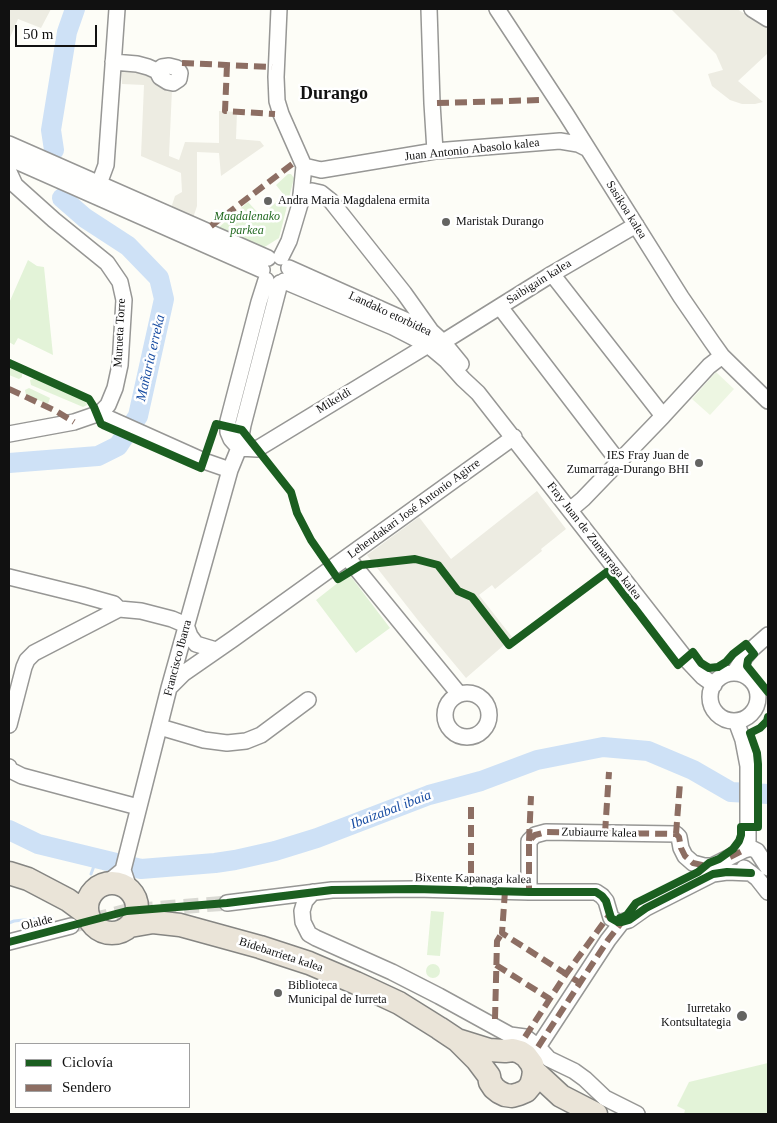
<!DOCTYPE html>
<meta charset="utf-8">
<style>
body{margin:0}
#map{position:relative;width:777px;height:1123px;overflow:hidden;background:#fdfdf7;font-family:Georgia,serif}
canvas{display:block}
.frame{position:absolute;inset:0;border:10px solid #111;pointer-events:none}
.legend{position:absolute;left:15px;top:1043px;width:175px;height:65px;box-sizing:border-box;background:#fff;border:1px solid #a0a0a0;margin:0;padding:6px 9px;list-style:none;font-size:15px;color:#111}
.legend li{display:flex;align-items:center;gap:10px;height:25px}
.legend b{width:25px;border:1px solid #a0a0a0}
.scale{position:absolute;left:15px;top:25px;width:82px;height:22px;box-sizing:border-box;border:2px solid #111;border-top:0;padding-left:6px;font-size:15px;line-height:18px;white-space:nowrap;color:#111;-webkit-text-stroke:4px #fff;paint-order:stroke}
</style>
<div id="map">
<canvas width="777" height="1123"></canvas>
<div class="frame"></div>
<ul class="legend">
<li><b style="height:6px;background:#1b5e20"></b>Ciclovía</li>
<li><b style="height:6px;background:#8d6e63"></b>Sendero</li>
</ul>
<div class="scale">50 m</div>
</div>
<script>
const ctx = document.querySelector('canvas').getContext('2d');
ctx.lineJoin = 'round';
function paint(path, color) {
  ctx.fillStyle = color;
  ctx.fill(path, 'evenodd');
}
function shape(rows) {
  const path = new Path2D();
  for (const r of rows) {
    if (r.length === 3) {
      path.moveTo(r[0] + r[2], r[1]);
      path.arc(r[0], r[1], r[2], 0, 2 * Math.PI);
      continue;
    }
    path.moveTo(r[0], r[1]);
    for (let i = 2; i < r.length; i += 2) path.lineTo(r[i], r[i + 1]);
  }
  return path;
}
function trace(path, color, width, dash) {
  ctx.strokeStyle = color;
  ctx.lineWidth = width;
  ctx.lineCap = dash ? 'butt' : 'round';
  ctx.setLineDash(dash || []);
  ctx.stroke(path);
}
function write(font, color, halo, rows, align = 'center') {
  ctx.font = font + ' Georgia,serif';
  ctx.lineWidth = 5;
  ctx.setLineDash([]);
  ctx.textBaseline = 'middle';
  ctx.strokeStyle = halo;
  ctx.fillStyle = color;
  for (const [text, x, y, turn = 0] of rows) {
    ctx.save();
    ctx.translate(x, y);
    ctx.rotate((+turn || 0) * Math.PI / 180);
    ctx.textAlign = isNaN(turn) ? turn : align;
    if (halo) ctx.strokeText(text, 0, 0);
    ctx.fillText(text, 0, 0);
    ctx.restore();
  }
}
const green = shape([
 [288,174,291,174,294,178,279,238,263,248,218,228,248,202,261,216,284,195,276,185],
 [28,260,37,266,44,267,53,355,18,338,14,345,9,342,9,303],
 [9,367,22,372,22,377,19,379,9,375],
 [34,378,86,401,87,405,83,407,31,385,30,380],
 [29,388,50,398,48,404,26,395,25,390],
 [349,574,390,628,356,653,316,600],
 [431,911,444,912,440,956,427,955],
 [433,971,7],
 [768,1063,767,1068,768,1069,768,1114,684,1114,685,1110,677,1106,689,1082]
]);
const pitch = shape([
 [716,372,734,389,710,415,692,399]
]);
const plaza = shape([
 [9,9,51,9,41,28,18,19,9,40],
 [671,9,737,9,768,28,768,53,738,81,763,102,755,104,742,104,730,100,712,86,708,74,723,70,716,54],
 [121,66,144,71,172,89,169,156,179,160,185,142,219,143,219,111,237,112,236,139,260,141,264,146,221,176,219,153,197,152,197,206,193,218,171,208,175,196,182,192,181,173,141,156,144,85,122,84],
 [537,491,566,529,541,549,542,551,495,589,492,585,479,595,512,637,504,645,466,678,417,619,367,555,419,517,451,559]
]);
const stream = shape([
 [91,874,97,858],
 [9,923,14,921,52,917]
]);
const river = shape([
 [54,150,51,130,67,32,75,9],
 [9,463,98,456,118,446,138,416,164,299,159,278,128,246,85,218,62,198],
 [9,830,38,844,141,869,215,863,235,860,275,851,317,838,429,795,481,781,537,760,603,747,648,751,693,770,731,792,768,794]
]);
const minorTunnel = shape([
 [71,926,127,911,227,903]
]);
const minor = shape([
 [279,9,276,77,277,101,281,114,304,166],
 [429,9,432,103,435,151],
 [497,9,566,114,681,297,712,342,722,356,768,401],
 [752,9,768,19],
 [113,62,137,64,148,67,157,71,160,77,168,82,173,83,179,79,180,73,177,68,169,66,162,67,157,71],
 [9,144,268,258],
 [9,158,262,270],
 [304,166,321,170,435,151,560,141,578,144,588,149],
 [9,172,15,185,54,220,107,263,120,282,124,300,120,365,115,388,108,405,100,413,74,422,9,434],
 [91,187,99,184,106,165,117,9],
 [300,204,305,195,312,191,321,193,331,201,404,293,431,331],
 [281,257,289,241,300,204,304,166],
 [289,268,432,332,443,342,461,364],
 [552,274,663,416],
 [284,281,393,327,428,345,446,360,463,379,478,393,686,659,703,677,714,685],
 [500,307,618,461],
 [443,342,552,274,636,225],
 [100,413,108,418,204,461,230,470],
 [239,448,257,449,428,345],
 [239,448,231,439,228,432,228,421,259,302,266,280],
 [570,510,583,499,663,416,709,366,722,356],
 [347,557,459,694],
 [9,577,82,595,114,604,119,609],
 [734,673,741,662,751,650,768,635],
 [734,697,24],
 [170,687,184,673,233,639,514,437],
 [467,715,22],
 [736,721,743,740,748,766,748,848],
 [9,725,24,667,27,660,34,653,119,609,141,611,172,619,186,625,190,636,196,644,216,650],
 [160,727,204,740,227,743,246,741,261,735,308,700],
 [9,767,10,770,22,776,138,807],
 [744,868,757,878,768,892],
 [123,870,130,891],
 [106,884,123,870,169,688,230,470,239,448,243,425,280,283],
 [313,892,305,901,302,911,303,922,309,934,316,938,392,972,439,996,510,1035,525,1037,538,1047,549,1059,574,1071,585,1079,605,1098,637,1114],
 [529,892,529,841,535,835,546,832,676,834,679,837,681,848,685,856,693,863,704,866,712,866,744,850,751,848,757,851,768,868],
 [227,903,332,890,415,889,529,892,596,892,602,896,606,901,611,918,618,922,622,922,629,920,646,908,713,874,727,872,751,873],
 [9,942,71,926],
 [535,1055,538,1047,608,940,622,922]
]);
const highway = shape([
 [9,873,28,879,68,900,87,914],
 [112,908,25],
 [130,926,153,922,180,925,260,947,309,963,356,983,399,1003,439,1028,457,1040,477,1060,489,1076,490,1082,494,1088,499,1092,505,1095,512,1096,519,1094,526,1091,531,1085,533,1078,534,1071,532,1064,526,1056,520,1052,513,1050,505,1051,489,1050,457,1040],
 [534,1071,561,1096,596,1114]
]);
const quiet = shape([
 [182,63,272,67],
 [227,65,225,111,275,114],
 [437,103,543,100],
 [211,226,295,162],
 [9,389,56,411,74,422],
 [605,833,609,772],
 [676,834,680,783],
 [529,841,531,796],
 [730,857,744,850],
 [471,891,471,804],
 [505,891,502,933,580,983],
 [529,892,529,841,535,835,546,832,676,834,679,837,681,848,685,856,693,863,707,866],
 [496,965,550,999],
 [495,1019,497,941,502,933],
 [525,1037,566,974,610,914],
 [538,1047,608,940,622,922]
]);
const cycleway = shape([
 [9,363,89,399,94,407,101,424,103,425,201,468,216,424,242,430,291,492,297,513,311,540,338,579,361,565,415,559,438,565,458,591,472,597,509,645,607,572,678,665,693,652,701,663,709,668,718,667,726,662,733,654,746,644,754,654,748,660,747,666,768,692],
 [620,918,622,918,627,915,636,903,698,872,709,863,719,859,733,849,739,841,741,835,741,827,758,827,758,764,757,753,750,733,760,728,767,721,768,717],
 [9,942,127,911,227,903,332,890,415,889,529,892,596,892,602,896,606,901,611,918,618,922,622,922,629,920,646,908,713,874,727,872,751,873]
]);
const markers = [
 [268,201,5,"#646462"],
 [446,222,5,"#646462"],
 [699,463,5,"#646462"],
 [278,993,5,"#646462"],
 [742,1016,6,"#646462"]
];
const streetNames = [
 ["Juan Antonio Abasolo kalea",472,150,-6],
 ["Sasikoa kalea",626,210,58],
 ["Saibigain kalea",539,282,-32],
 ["Landako etorbidea",390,314,25],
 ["Murueta Torre",120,333,-87],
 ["Mikeldi",334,401,-31],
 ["Lehendakari José Antonio Agirre",414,509,-36],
 ["Fray Juan de Zumarraga kalea",594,541,52],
 ["Francisco Ibarra",178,658,-75],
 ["Zubiaurre kalea",599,833,1],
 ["Bixente Kapanaga kalea",473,879,1],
 ["Olalde",37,923,-14],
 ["Bidebarrieta kalea",281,955,18]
];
const poiNames = [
 ["Andra Maria Magdalena ermita",278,201],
 ["Maristak Durango",456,222],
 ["IES Fray Juan de",689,456,"right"],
 ["Zumarraga-Durango BHI",689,470,"right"],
 ["Biblioteca",288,986],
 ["Municipal de Iurreta",288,1000],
 ["Iurretako",731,1009,"right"],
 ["Kontsultategia",731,1023,"right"]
];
const parkNames = [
 ["Magdalenako",247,217],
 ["parkea",247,231]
];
const waterNames = [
 ["Mañaria erreka",151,358,-77],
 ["Ibaizabal ibaia",391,810,-21]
];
const districtNames = [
 ["Durango",334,94]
];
paint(green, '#e3f3d8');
paint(pitch, '#edf6e2');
paint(plaza, '#edece2');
trace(stream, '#cee1f6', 3);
trace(river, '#cee1f6', 20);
trace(minorTunnel, '#dadad4', 15, [15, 8]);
trace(minor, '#979795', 18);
trace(highway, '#858582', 25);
trace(minor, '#fffffe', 15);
trace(highway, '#eae4d8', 22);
trace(quiet, '#8d6e63', 6, [12, 6]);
trace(cycleway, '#1b5e20', 8);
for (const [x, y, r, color] of markers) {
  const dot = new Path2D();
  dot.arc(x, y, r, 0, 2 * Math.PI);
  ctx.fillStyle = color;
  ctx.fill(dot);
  trace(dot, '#fff', 2);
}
write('12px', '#111', '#fff', streetNames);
write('12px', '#111', '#fff', poiNames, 'left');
write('italic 12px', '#226a20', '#fff', parkNames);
write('italic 14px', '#1a4ea3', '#fff', waterNames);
write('bold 18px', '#111', '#fff', districtNames);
</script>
